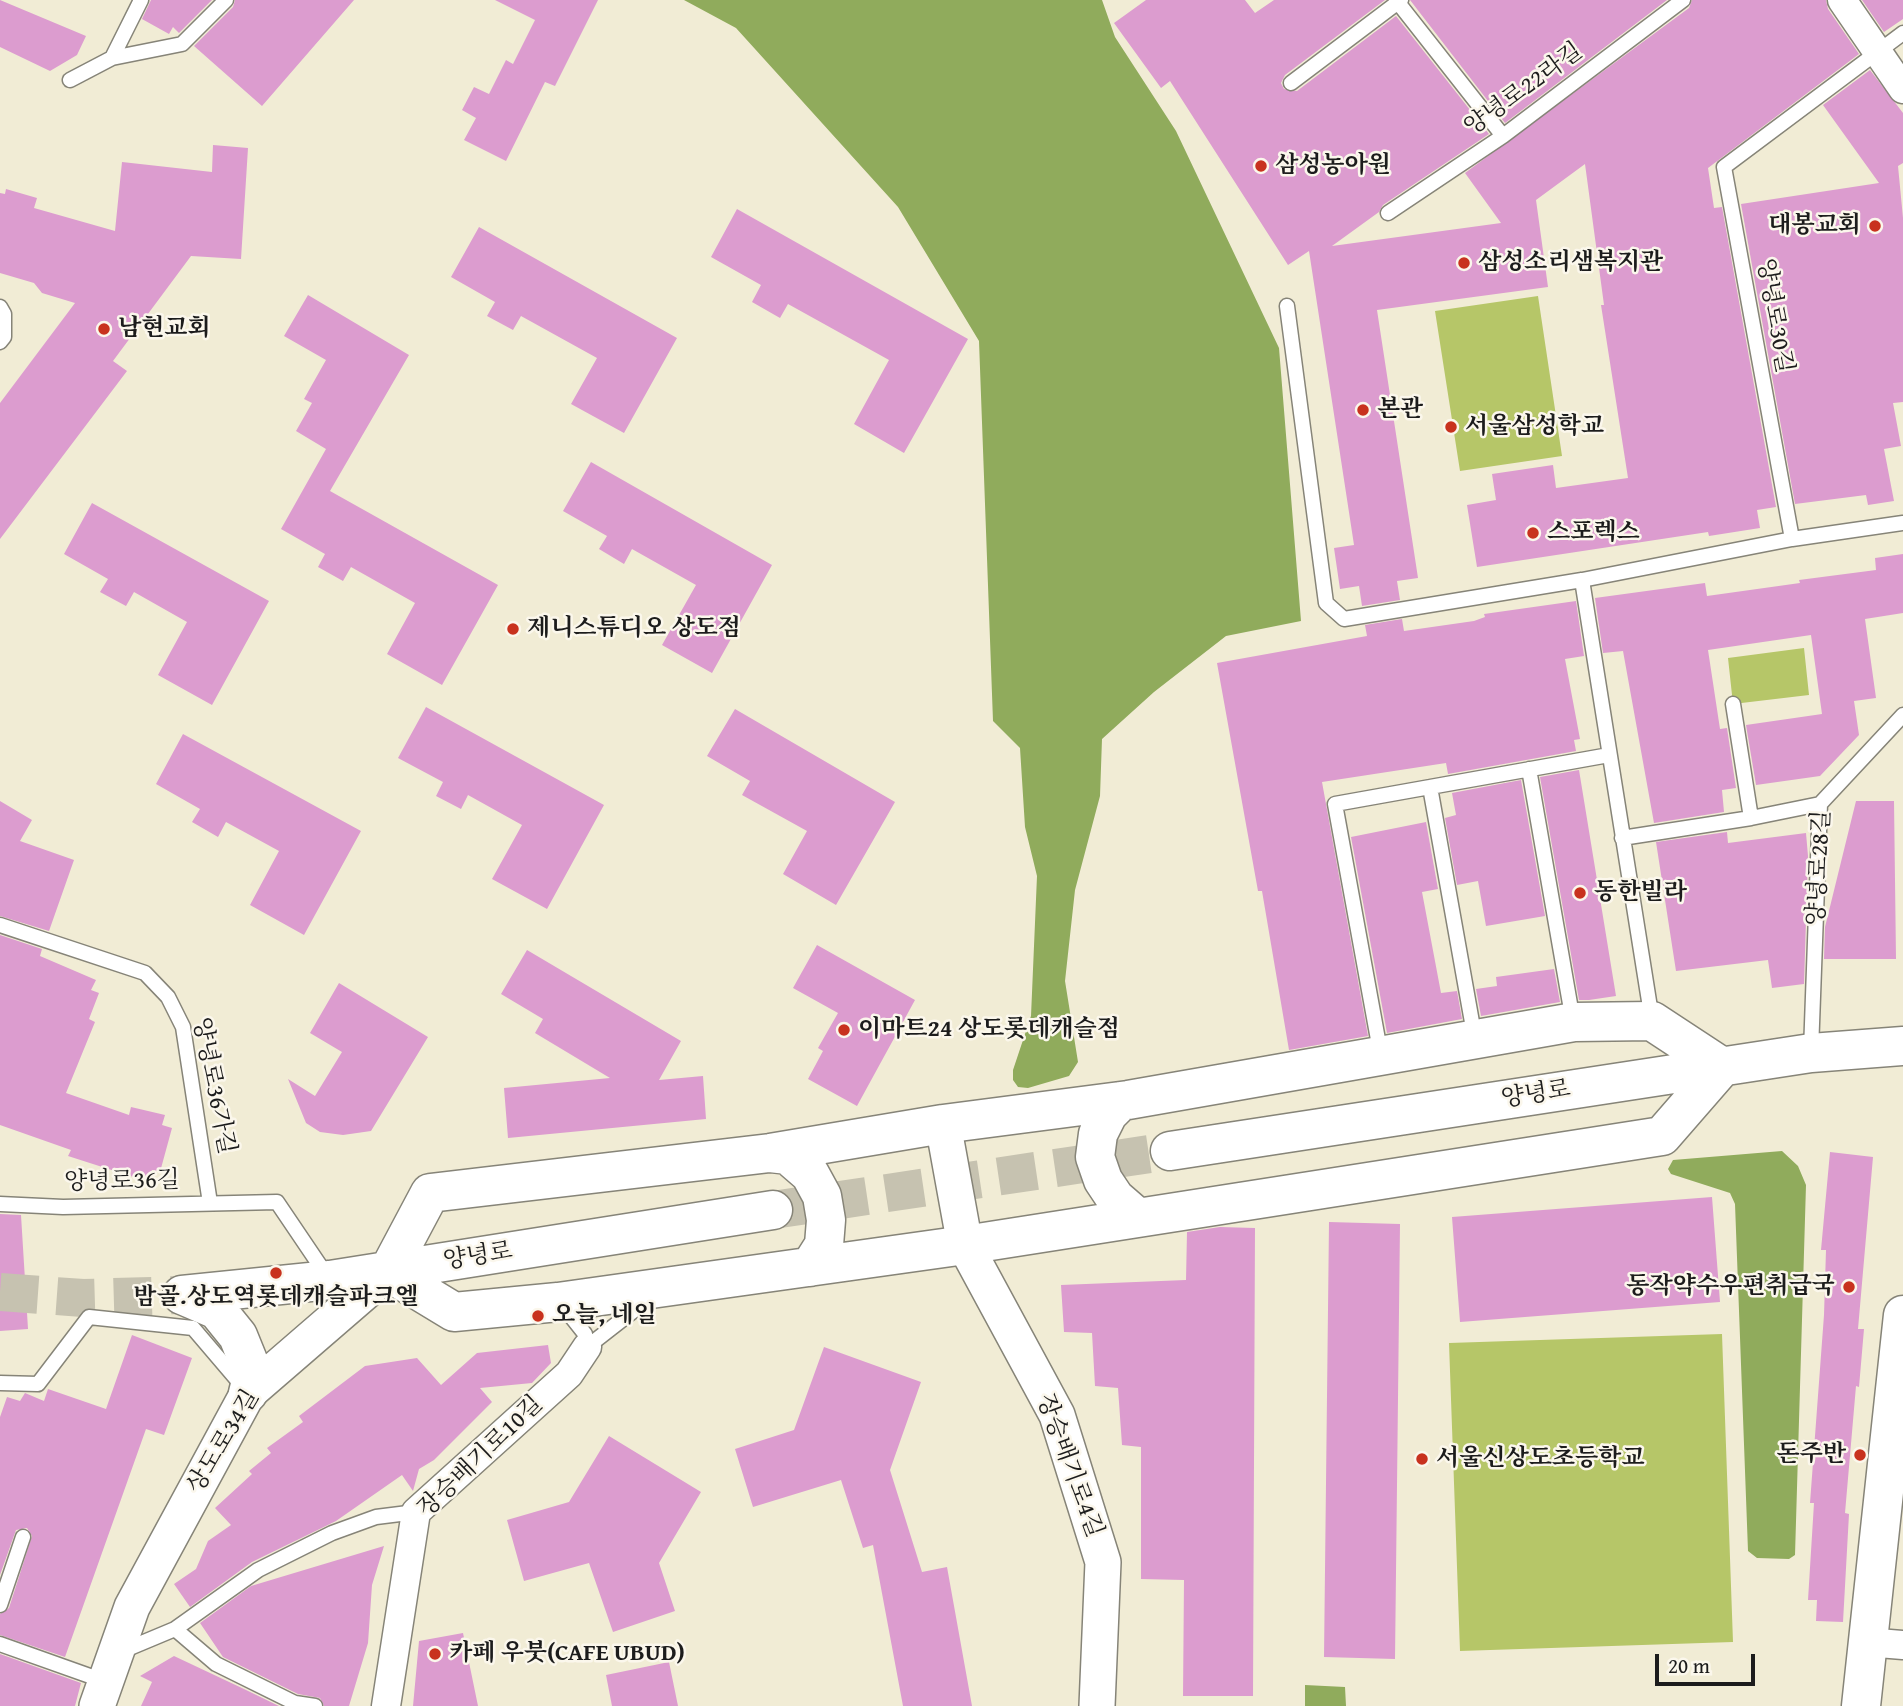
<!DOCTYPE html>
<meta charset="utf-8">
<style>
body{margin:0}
#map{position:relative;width:1903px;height:1706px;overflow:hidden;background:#f1ecd5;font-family:"Gentium Book Plus",serif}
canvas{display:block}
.scale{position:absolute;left:1655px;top:1654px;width:100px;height:32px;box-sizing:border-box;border:4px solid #1c1c1c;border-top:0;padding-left:9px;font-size:21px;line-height:24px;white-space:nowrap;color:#1c1c1c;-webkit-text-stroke:5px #fbf7ec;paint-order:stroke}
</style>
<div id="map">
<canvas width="1903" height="1706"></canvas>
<div class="scale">20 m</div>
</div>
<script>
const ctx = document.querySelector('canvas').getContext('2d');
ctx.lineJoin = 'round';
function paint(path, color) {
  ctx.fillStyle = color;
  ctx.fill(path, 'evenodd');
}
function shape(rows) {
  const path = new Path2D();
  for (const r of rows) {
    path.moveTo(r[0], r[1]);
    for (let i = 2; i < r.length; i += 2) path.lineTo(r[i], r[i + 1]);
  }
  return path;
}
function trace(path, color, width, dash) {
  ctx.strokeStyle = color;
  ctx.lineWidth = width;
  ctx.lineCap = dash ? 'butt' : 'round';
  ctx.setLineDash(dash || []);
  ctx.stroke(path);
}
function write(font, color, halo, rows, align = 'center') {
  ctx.font = font + ' "Gentium Book Plus","Noto Serif KR",serif';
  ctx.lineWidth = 5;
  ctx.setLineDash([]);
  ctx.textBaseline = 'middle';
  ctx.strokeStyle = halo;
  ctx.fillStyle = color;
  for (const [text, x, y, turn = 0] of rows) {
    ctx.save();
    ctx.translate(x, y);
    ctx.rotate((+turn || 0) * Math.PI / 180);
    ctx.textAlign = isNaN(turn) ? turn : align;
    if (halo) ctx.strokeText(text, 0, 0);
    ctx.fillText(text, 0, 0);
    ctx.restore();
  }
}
const green = shape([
 [1538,296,1562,456,1460,471,1435,311],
 [1804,648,1809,695,1733,704,1728,658],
 [1722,1334,1733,1642,1460,1651,1449,1343]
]);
const forest = shape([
 [684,0,1102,0,1115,37,1176,131,1279,348,1301,621,1226,636,1154,692,1102,739,1100,796,1075,890,1065,981,1078,1062,1069,1076,1028,1088,1018,1087,1013,1080,1013,1070,1031,1016,1037,876,1025,827,1020,748,993,721,979,341,898,207,736,28],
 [1782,1151,1798,1166,1806,1185,1795,1555,1789,1559,1757,1558,1748,1551,1735,1204,1730,1193,1671,1174,1668,1169,1673,1160],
 [1305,1685,1345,1687,1346,1706,1305,1706]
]);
const building = shape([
 [0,0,86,36,77,55,50,71,0,47],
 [151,0,212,0,179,33,173,27,169,34,142,19],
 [235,0,354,0,262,106,194,46,233,7],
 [495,0,598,0,555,86,545,82,506,161,464,140,476,118,462,110,474,87,489,94,506,60,513,64,535,20],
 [1146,0,1245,0,1255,13,1274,0,1385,0,1285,75,1281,83,1284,89,1297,91,1396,16,1489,134,1383,205,1379,212,1332,246,1501,223,1465,173,1689,8,1692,0,1826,0,1828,9,1859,54,1708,168,1714,208,1722,207,1776,507,1757,510,1760,528,1709,536,1708,532,1477,567,1467,505,1496,500,1492,474,1553,465,1556,488,1628,478,1601,305,1604,305,1585,164,1536,200,1548,287,1377,310,1418,578,1397,581,1400,600,1362,606,1359,586,1340,589,1334,548,1354,545,1309,251,1288,265,1170,81,1161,88,1114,23],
 [1410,0,1667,0,1505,123],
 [1862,0,1903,0,1903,19,1884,32],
 [1870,70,1903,113,1903,163,1898,166,1903,218,1903,402,1893,403,1901,446,1884,449,1894,501,1868,505,1866,495,1795,504,1741,204,1879,183,1823,105],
 [213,145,248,148,241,259,191,256,113,361,127,371,0,539,0,403,75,303,42,293,34,283,0,273,0,193,5,194,6,189,37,198,34,208,115,231,122,162,212,172],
 [737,209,968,339,904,453,854,424,889,360,788,304,780,318,752,302,761,285,711,257],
 [479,227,677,338,624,433,571,404,597,358,521,316,513,330,487,316,495,302,451,277],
 [308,295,409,355,330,491,498,585,442,685,387,654,415,603,351,567,343,581,318,567,325,554,281,529,326,449,296,431,312,403,304,399,326,360,284,336],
 [591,462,772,565,712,673,662,645,696,585,632,549,624,564,599,549,607,536,563,511],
 [92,503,269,601,212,705,158,675,187,622,134,592,126,606,100,592,108,579,64,554],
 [1903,554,1903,613,1865,619,1876,698,1854,701,1859,735,1820,776,1756,785,1746,725,1822,714,1811,635,1708,650,1720,729,1727,728,1736,788,1722,790,1724,812,1654,823,1623,651,1603,653,1595,598,1705,583,1707,596,1800,583,1799,580,1876,570,1875,558],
 [1576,601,1584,656,1565,659,1580,739,1574,740,1576,751,1448,774,1446,763,1322,782,1368,1036,1289,1050,1262,891,1258,891,1217,663,1367,636,1365,625,1402,619,1404,631,1474,621,1485,617,1484,614],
 [426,707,604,805,547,909,492,879,522,825,468,795,461,809,436,796,443,782,398,758],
 [735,709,895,802,836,905,783,874,807,831,742,795,750,781,707,756],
 [183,734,361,831,304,935,250,905,279,851,226,822,218,837,192,822,200,809,156,784],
 [1579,770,1616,996,1589,1000,1579,1000,1540,777],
 [1521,780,1545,916,1486,926,1478,881,1457,885,1445,818,1456,815,1452,793],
 [0,801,32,820,20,841,74,860,49,931,0,916],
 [1856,801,1894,801,1896,959,1824,959,1825,927],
 [1426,822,1438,889,1422,892,1441,993,1457,991,1462,1019,1387,1033,1351,837],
 [1727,832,1728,843,1806,833,1808,856,1804,984,1772,988,1768,960,1676,971,1656,842],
 [0,935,42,949,40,956,96,980,91,990,99,993,89,1019,95,1022,66,1093,129,1115,131,1107,165,1115,162,1125,172,1128,160,1172,152,1170,149,1182,68,1156,71,1150,0,1125],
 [817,945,915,1000,857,1106,808,1079,823,1051,818,1048,838,1013,793,988],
 [527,950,681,1041,659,1080,703,1076,706,1119,508,1138,504,1088,610,1078,535,1033,543,1019,501,994],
 [1554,969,1560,1002,1481,1016,1476,989,1497,986,1496,977],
 [339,983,428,1037,371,1131,343,1135,320,1132,306,1123,288,1079,315,1096,342,1052,310,1033],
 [1830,1152,1873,1157,1858,1329,1864,1329,1859,1387,1856,1386,1845,1513,1849,1514,1843,1622,1816,1621,1817,1600,1808,1600,1814,1503,1810,1503,1824,1315,1826,1250,1821,1250],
 [1712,1197,1720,1302,1460,1322,1452,1217],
 [0,1214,21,1215,28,1329,0,1331],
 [1329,1222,1400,1224,1395,1659,1324,1657],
 [1220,1227,1255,1228,1253,1696,1183,1696,1184,1580,1141,1579,1141,1447,1122,1445,1118,1388,1095,1386,1092,1333,1064,1332,1061,1285,1186,1280,1187,1232],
 [132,1335,192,1358,164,1435,146,1429,65,1657,0,1635,0,1614,9,1608,32,1536,27,1528,16,1530,0,1575,0,1417,7,1397,20,1401,25,1393,44,1401,48,1389,106,1409],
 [548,1345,551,1363,532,1383,480,1388,492,1402,434,1460,419,1469,413,1491,402,1475,336,1521,252,1562,190,1607,174,1584,196,1569,208,1541,231,1525,215,1508,252,1474,249,1471,271,1453,267,1448,303,1422,299,1416,365,1366,417,1358,441,1385,477,1353],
 [824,1347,921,1382,890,1470,922,1572,947,1567,972,1706,903,1706,873,1545,863,1548,841,1480,753,1507,735,1449,794,1430],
 [609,1436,701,1492,659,1563,675,1611,613,1632,589,1563,524,1581,507,1520,569,1502],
 [384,1546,372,1585,368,1643,349,1706,324,1706,320,1698,298,1694,223,1657,200,1623,251,1586],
 [463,1633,478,1706,413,1706,419,1641],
 [0,1654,81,1683,75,1706,0,1706],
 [174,1656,244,1689,279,1706,141,1706,152,1682,140,1676],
 [669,1662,678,1706,612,1706,606,1675]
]);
const secondaryTunnel = shape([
 [773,1210,1170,1151],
 [0,1292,83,1298,182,1295]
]);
const service = shape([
 [1396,0,1503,136],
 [112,58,182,44,226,0],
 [70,80,112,58,141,0],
 [1291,83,1401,0],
 [1388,213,1503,136,1683,0],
 [1287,306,1326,603,1344,619,1582,580,1792,539,1903,523],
 [0,307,4,314,4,337,0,342],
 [1792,539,1724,167,1903,33],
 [1582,580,1652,1020],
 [1733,704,1751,818],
 [1529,769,1573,1021],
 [1430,787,1475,1039],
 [1622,838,1751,818,1820,804],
 [0,925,145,973,168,997,183,1027,210,1203],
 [1811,1051,1820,804,1903,715],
 [1381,1056,1335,804,1609,755],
 [0,1204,63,1207,277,1202,327,1276],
 [562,1305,585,1334,587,1347],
 [587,1347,646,1301],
 [0,1383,38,1384,89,1317,193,1328,245,1389],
 [0,1605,23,1537],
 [175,1629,216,1664,295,1703,315,1706],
 [0,1644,104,1681],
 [120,1652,175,1629,258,1570,332,1533,376,1517,416,1512]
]);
const minor = shape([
 [1842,0,1903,89],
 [1866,1642,1903,1645],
 [386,1706,416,1512,569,1374,587,1347]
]);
const tertiary = shape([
 [943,1124,965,1245,1057,1415,1103,1562,1097,1706],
 [97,1706,132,1607,248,1393,388,1272]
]);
const secondary = shape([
 [1652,1021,1722,1067,1662,1136,965,1245,558,1302,454,1312,388,1272,430,1193,770,1153,943,1124,1128,1100,1574,1022,1652,1021],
 [1121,1101,1108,1114,1098,1134,1095,1157,1103,1180,1115,1198,1138,1218],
 [1170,1151,1811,1053,1903,1046],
 [770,1153,788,1155,810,1174,822,1196,826,1220,824,1245,810,1267],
 [182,1295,330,1280,773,1210],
 [182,1295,217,1310,238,1336,253,1373,248,1393],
 [1861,1706,1903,1315]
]);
const markers = [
 [1261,166,7,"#c8321e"],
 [1875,226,7,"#c8321e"],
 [1464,263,7,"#c8321e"],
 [104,329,7,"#c8321e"],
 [1363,410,7,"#c8321e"],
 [1451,427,7,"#c8321e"],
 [1533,533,7,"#c8321e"],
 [513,629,7,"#c8321e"],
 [1580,893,7,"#c8321e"],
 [844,1030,7,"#c8321e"],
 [276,1273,7,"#c8321e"],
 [1849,1287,7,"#c8321e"],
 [538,1316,7,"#c8321e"],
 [1860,1455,7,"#c8321e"],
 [1422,1459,7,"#c8321e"],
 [435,1654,7,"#c8321e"]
];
const streetNames = [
 ["양녕로22라길",1524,90,-36],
 ["양녕로30길",1774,316,80],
 ["양녕로28길",1820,868,-87],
 ["양녕로36가길",213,1086,79],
 ["양녕로",1536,1095,-9],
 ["양녕로36길",122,1182,-1],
 ["양녕로",478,1257,-9],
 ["상도로34길",224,1442,-59],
 ["장승배기로10길",481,1457,-44],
 ["장승배기로4길",1069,1466,70]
];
const poiNames = [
 ["삼성농아원",1275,166],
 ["대봉교회",1861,226,"right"],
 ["삼성소리샘복지관",1478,263],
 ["남현교회",118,329],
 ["본관",1377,410],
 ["서울삼성학교",1465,427],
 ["스포렉스",1547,533],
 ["제니스튜디오 상도점",527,629],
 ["동한빌라",1594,893],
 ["이마트24 상도롯데캐슬점",858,1030],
 ["동작약수우편취급국",1835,1287,"right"],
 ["밤골.상도역롯데캐슬파크엘",276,1298,"center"],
 ["오늘, 네일",552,1316],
 ["돈주반",1846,1455,"right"],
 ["서울신상도초등학교",1436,1459],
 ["카페 우붓(CAFE UBUD)",449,1654]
];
paint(green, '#b6c668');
paint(forest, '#90ab5c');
paint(building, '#dc9ccf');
trace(secondaryTunnel, '#c6c2b0', 38, [38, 19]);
trace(service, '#868478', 17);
trace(minor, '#868478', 31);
trace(tertiary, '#868478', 38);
trace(secondary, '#868478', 41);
trace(service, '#fff', 14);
trace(minor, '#fff', 28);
trace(tertiary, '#fff', 35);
trace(secondary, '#fff', 38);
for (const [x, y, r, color] of markers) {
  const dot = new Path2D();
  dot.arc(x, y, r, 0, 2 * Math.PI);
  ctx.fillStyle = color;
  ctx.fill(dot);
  trace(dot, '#fbf7ec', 2.5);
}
write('24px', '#1c1c1c', '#fbf7ec', streetNames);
write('bold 24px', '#1c1c1c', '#fbf7ec', poiNames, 'left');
</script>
